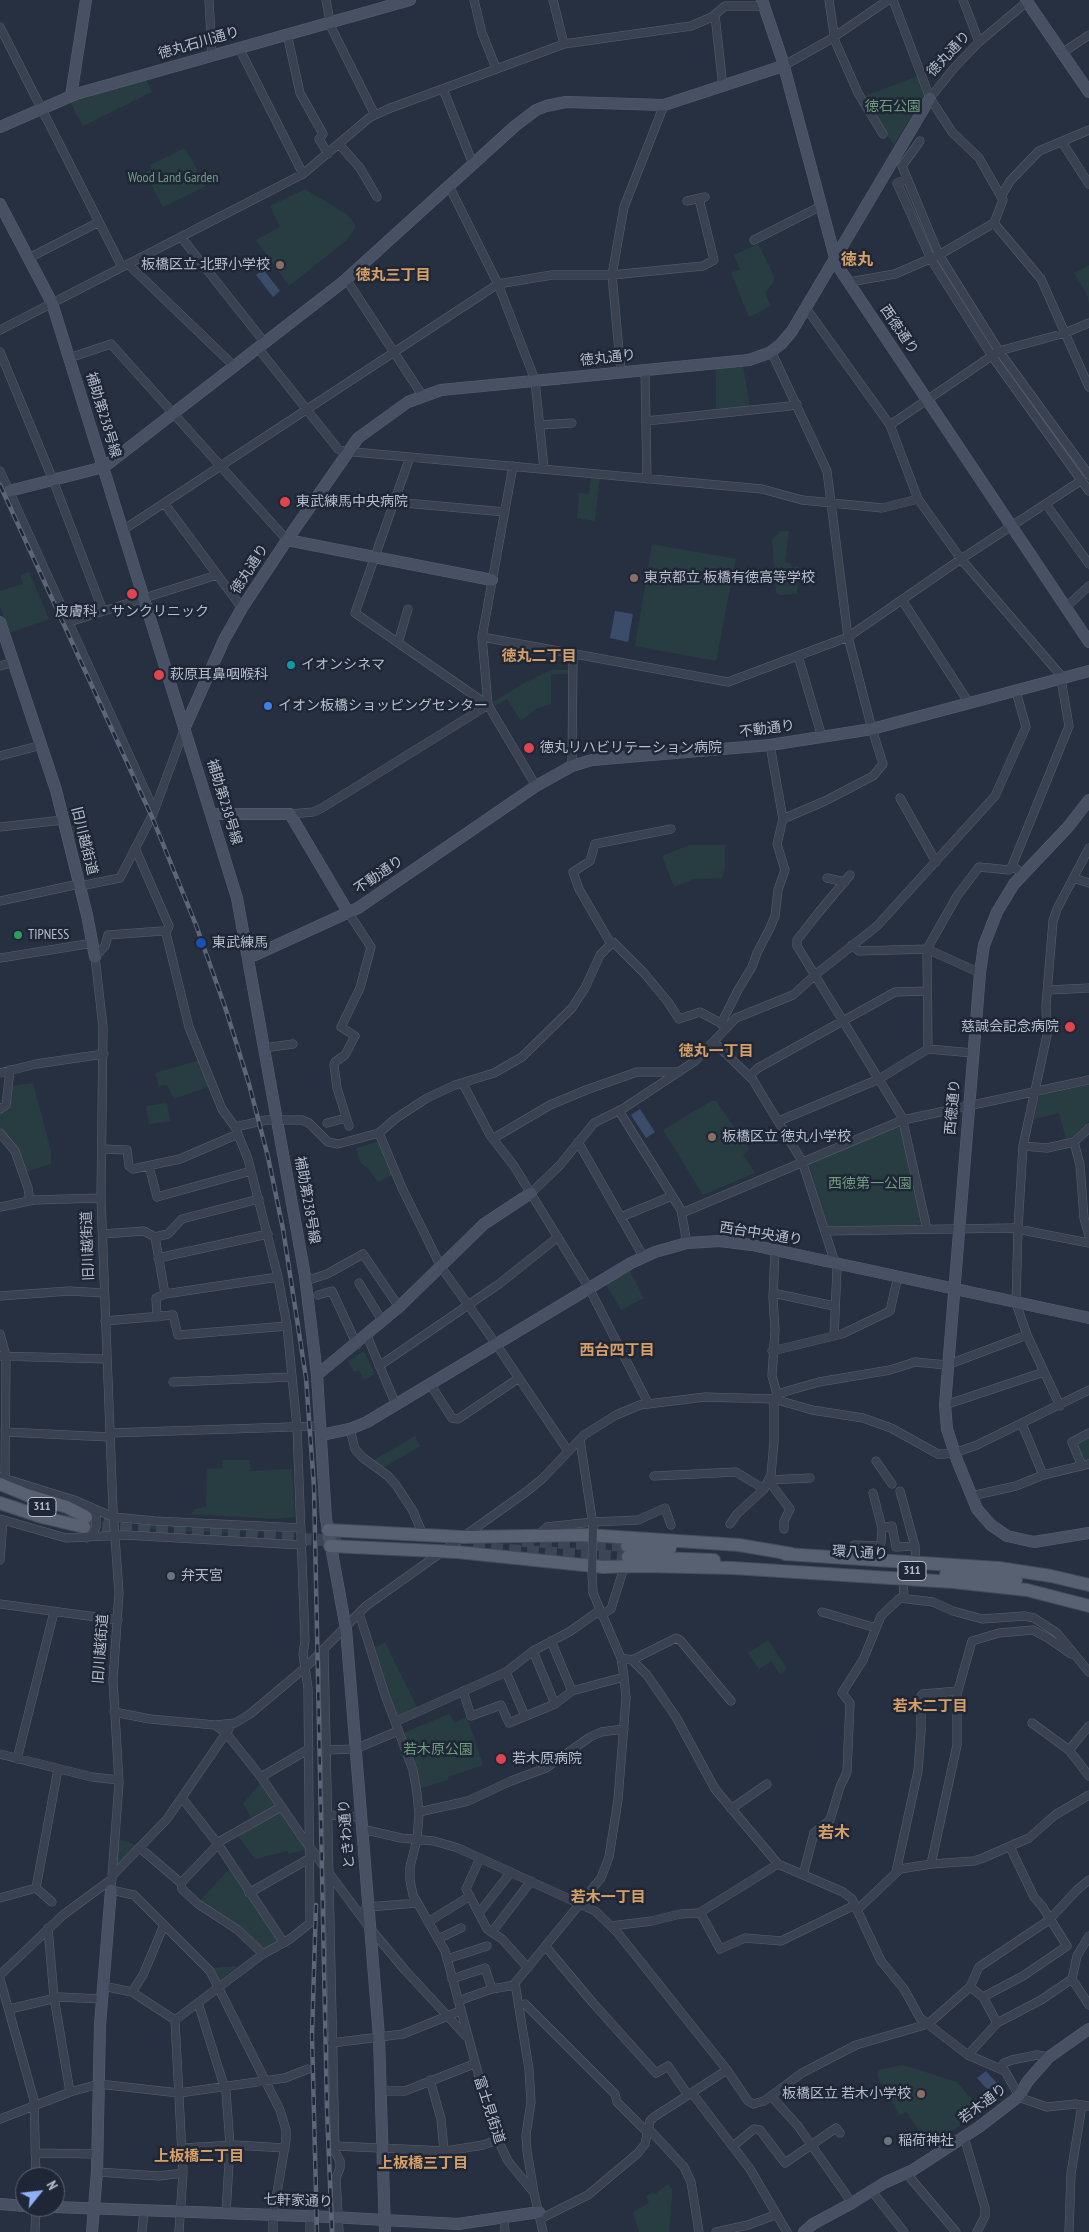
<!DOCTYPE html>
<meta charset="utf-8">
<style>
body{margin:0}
#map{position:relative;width:1089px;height:2232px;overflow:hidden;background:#263041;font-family:"PT Sans Narrow",sans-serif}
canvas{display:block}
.north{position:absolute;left:15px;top:2167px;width:50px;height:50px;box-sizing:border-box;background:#1f2736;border:1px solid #5c6372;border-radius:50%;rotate:61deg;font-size:14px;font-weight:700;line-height:20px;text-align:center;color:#b7bdcb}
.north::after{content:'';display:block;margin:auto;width:18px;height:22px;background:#8fb0f8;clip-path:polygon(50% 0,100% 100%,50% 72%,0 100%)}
</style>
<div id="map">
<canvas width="1089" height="2232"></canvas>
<div class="north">N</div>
</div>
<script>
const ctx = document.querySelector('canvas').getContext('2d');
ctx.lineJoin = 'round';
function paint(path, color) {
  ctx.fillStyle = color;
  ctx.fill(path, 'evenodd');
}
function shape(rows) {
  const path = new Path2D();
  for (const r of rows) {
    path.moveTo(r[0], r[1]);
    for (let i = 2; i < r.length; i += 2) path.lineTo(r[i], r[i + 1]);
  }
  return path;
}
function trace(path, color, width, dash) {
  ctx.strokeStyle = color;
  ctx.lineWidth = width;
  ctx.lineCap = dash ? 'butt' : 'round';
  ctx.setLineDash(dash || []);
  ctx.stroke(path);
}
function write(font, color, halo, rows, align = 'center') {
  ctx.font = font + ' "PT Sans Narrow","Noto Sans JP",sans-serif';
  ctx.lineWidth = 5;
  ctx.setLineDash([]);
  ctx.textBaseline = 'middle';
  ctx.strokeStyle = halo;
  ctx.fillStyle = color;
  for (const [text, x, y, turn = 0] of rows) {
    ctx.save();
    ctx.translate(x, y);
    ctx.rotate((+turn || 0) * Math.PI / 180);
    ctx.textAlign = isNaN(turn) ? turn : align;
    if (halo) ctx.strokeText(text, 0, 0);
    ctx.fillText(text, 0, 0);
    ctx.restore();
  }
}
const green = shape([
 [918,76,925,93,894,145,863,97],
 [146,80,152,92,83,126,70,102,78,98],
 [185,148,206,186,163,207,145,173,152,169,150,165],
 [906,183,935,251,930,254,901,186],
 [305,189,348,215,356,226,348,239,289,286,256,240,280,227,270,206],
 [758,244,774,276,773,283,765,293,771,306,749,317,731,273,740,269,734,255],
 [1089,265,1089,305,1087,294,1074,273],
 [1001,357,1089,478,1089,488,996,359],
 [743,366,750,407,716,410,716,369],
 [591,477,600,478,595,521,577,518,579,493,589,494],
 [780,531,789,531,785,562,790,563,792,567,799,566,797,594,779,595,776,592,772,540],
 [652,544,736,559,716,661,635,646],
 [29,572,49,619,10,633,0,606,0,591,23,584,20,575],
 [551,670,570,670,569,674,554,674,551,676,551,704,536,709,521,721,507,699,493,707,491,703,526,682],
 [88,823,90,836,73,837,70,826],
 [689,845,725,845,725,867,722,878,694,879,674,887,662,856],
 [200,1060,210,1086,174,1099,167,1085,159,1086,155,1073],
 [33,1083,51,1151,51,1164,26,1172,18,1149,0,1127,0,1113,8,1108,12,1086],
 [1089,1085,1089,1121,1071,1138,1066,1139,1059,1113,1034,1119,1038,1099,1041,1095],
 [711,1101,716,1101,750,1149,743,1155,755,1173,703,1195,663,1130],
 [167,1103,170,1121,149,1124,146,1106],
 [897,1127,901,1129,923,1221,918,1225,828,1227,808,1163],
 [376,1142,379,1144,392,1175,378,1182,369,1169,361,1163,356,1148],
 [630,1271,644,1298,621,1310,606,1285],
 [362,1352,365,1353,375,1374,364,1380,359,1370,354,1372,348,1361],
 [415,1436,420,1446,383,1468,372,1461],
 [1089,1436,1089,1461,1085,1462,1082,1460,1075,1445,1076,1441],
 [222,1460,250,1460,250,1471,292,1469,295,1517,273,1519,191,1514,195,1509,206,1507,207,1469,222,1468],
 [127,1521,274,1529,273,1533,236,1531,236,1533,180,1531,169,1526,158,1530,145,1527,145,1524,127,1523],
 [768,1640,787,1669,780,1675,771,1661,759,1669,748,1653],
 [385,1642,418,1709,396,1719,374,1648],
 [449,1714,455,1723,467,1717,483,1765,448,1777,448,1780,418,1789,401,1734],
 [262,1781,275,1802,275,1807,253,1820,243,1804],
 [278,1811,282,1812,307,1849,289,1854,287,1851,255,1859,237,1835],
 [118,1839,137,1845,122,1865,116,1864],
 [229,1869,280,1941,264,1950,199,1902],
 [238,1966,219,1980,212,1968],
 [903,2065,957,2082,982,2111,929,2146,906,2112,899,2115,878,2078,878,2070],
 [668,2184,672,2189,672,2197,669,2232,639,2232,633,2212,649,2203,646,2196,653,2192,655,2194]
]);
const water = shape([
 [263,269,280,291,273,297,256,275],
 [615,611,633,614,628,642,610,638],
 [640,1109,655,1132,646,1138,631,1115],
 [986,2071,1005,2092,997,2100,977,2078]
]);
const primaryTunnel = shape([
 [86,1517,125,1522],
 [84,1527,341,1541],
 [522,1541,627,1546],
 [473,1548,628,1557]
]);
const street = shape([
 [209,0,212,55],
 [326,0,331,27,375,115],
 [474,0,482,33,496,68],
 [553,0,564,44],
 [829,0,835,41,858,93,883,134],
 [963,0,979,42],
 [715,15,723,87],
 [0,27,122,267],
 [287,34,300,93,323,134,319,139,328,154],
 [239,48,303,174],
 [1062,53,1089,35],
 [783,66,831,39,888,0],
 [443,89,473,164],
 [930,98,954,68,979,42,1029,0],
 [920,141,902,166,939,255,999,351,1089,475],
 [1062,142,1089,184],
 [339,144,360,168,377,197],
 [906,179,897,183,931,259,992,356,1089,491],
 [449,186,498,284,535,380,544,469],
 [1001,197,1010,181,1039,151,1089,130],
 [687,201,705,197],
 [994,223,1041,279,1089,387],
 [181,237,265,343],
 [754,240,821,206],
 [29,258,99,222],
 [128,264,234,366],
 [346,279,422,395],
 [849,282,895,274,939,255,994,223,1003,200,979,158,952,132,930,98,893,0],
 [806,308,890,425,918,499,961,559,1063,678],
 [0,330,303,174,369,118,388,109,564,44,691,26,712,17,725,6,764,6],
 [258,348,338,449,343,451,762,489,802,500,882,508,918,499],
 [771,351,827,471,848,637,872,729,883,764,873,776,825,801,783,819],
 [0,352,53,480,103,611],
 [69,358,111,344,287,540],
 [645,370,647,479],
 [621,372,612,275,624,207,664,105],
 [646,421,790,406,797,404],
 [539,425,572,423],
 [890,425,999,351,1065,333,1089,323],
 [513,466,482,637,488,705,536,786],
 [0,471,154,810],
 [394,502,505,512],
 [164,503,242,608],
 [1046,504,1089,564],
 [123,530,498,284,552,275,612,275,703,266,714,260,699,199],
 [902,600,969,703],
 [1066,607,1089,586],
 [69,622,217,575],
 [482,637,728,682,848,637,961,559,1082,480],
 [398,643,408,609],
 [798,656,822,737],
 [0,666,14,662],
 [0,756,42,745],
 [572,766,573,654],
 [900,798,936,862],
 [290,814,313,812,322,808,488,705,355,613,410,457],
 [0,827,63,820],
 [135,848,169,926,166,933,189,1027,222,1109,235,1127,248,1159,278,1277,287,1326,297,1427,305,1641,303,1654,308,1688,310,1923,290,1939,263,1954,175,2020],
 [1023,874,1012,866,1069,726,1061,679],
 [850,875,819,912,797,940,797,946,902,1117,927,1229],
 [827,878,845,882],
 [1073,878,1089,883],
 [80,886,120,878,153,814,184,730],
 [0,901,79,884],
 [348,912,371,947,360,988,341,1027,355,1036,345,1055,335,1062,334,1065,337,1088,349,1126],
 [166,933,162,931,108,935,105,946,95,957,103,1027,101,1198,113,1510,119,1593,113,1680,119,1783,111,1890,134,1895,210,1971,280,2110,286,2130,286,2140,273,2216,273,2232],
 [611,944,579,889,573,872,590,861,595,844,671,829],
 [852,945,859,951,927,949,980,973],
 [0,958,93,943],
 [1048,990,1089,988],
 [721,1024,738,990,752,967,757,953,770,928,775,916,778,890,785,870,777,844,783,819,770,745],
 [714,1042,753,1080,802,1161,837,1269,834,1336],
 [264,1048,293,1044],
 [928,1049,927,949,957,896,979,867,1009,870,1012,866],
 [0,1073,36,1064,104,1054],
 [749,1076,758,1068,895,992,927,991],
 [463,1084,490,1135,514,1166,589,1288,648,1403],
 [0,1109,6,1105,10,1070],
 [619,1111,681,1210,687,1243],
 [779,1121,879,1079,928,1049,973,1053],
 [327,1123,346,1118],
 [235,1127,266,1120,302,1120,309,1123,328,1142,338,1144,379,1133,395,1119,427,1098,455,1085,494,1073,522,1057,572,1008,585,988,600,955,613,942,644,973,668,1002,679,1019,700,1012,728,1027],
 [0,1133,15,1151,28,1188,30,1201],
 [379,1133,402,1188,441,1267,496,1344,568,1451],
 [494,1138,550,1105,586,1090,637,1072,679,1072],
 [578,1142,643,1256],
 [1074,1142,1080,1165,1084,1218,1089,1236],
 [1023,1146,1047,1148,1074,1142,1089,1128],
 [103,1149,127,1150,129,1166,133,1169,180,1159,238,1134],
 [149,1166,157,1197,251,1171],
 [531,1193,560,1165,594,1123,624,1108,695,1061,736,1018,793,995,815,975,877,926,995,796,1026,727,1016,691],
 [0,1207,34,1200,101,1198],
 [682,1213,903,1120,1089,1080],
 [621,1217,672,1196],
 [826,1231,1012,1228,1089,1243],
 [103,1234,144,1231,155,1237,168,1234,182,1219,259,1199],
 [155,1237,165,1294,278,1277],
 [158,1258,268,1234],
 [306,1281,327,1274,363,1254,399,1307],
 [359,1283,383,1322],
 [773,1293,834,1306],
 [318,1295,332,1291,357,1345],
 [0,1296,69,1291,104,1293],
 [157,1317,156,1298,165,1294],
 [105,1321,173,1315,178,1335,287,1326],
 [0,1334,6,1356,5,1479],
 [367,1336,396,1405],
 [772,1351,842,1334,890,1311,898,1276],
 [0,1356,107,1359],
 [379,1366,499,1284,558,1237],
 [173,1382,292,1377],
 [430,1384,452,1418,458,1419,519,1378],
 [777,1394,819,1382,890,1370,915,1362,947,1365,1027,1335],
 [945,1405,1044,1372],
 [1060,1406,1027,1335,1016,1303,1018,1228,1023,1146,1047,1035,1046,1005,1053,921,1057,909,1089,848],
 [1022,1424,1043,1475,1089,1464],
 [350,1429,355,1449,362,1457,388,1476,396,1485,413,1511,423,1535],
 [5,1432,110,1437],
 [110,1433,321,1426],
 [580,1440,593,1525],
 [876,1461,892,1484],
 [1082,1466,1072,1442,1089,1433],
 [654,1476,736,1472,764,1489],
 [0,1477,74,1500,113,1517,155,1521,301,1528],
 [768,1480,790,1509,784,1521,784,1529],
 [768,1480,810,1478],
 [900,1491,915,1546],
 [971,1496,1016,1486,1043,1475],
 [0,1519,66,1538,125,1535,302,1545],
 [730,1524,737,1514,764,1489,771,1475,774,1442,774,1399,777,1394,772,1376,775,1330,773,1298,775,1250],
 [882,1528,892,1526,896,1547,915,1546,916,1562],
 [538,1535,547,1527,592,1522,638,1520,665,1508,671,1525],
 [87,1538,92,1535,96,1527,96,1516,91,1508],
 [844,1558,854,1545,878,1546,881,1543,882,1528,873,1493],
 [0,1560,3,1521],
 [903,1579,904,1598],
 [0,1604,118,1620],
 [822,1612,876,1628],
 [359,1613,385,1695,413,1770,417,1793,419,1814,417,1839,410,1867,410,1880,413,1895,445,1951,494,2132,508,2161,534,2193,543,2232],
 [601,1615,611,1609,622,1574],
 [551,1641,572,1691],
 [324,1651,335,2152,340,2161,340,2168,336,2178,339,2232],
 [533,1651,555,1704],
 [621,1658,632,1660,647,1675,676,1717,715,1789,778,1864,843,1892,852,1899,881,1961,904,1989,920,2018,968,2055,1005,2071,1019,2096],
 [632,1660,676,1638,680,1640,731,1701],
 [506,1672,525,1716],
 [463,1691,471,1716,501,1705,509,1723,555,1704,572,1691,624,1677],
 [114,1712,150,1719,215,1725,235,1723,250,1714,306,1667,366,1606,526,1492,542,1479,584,1435,616,1415,640,1405,705,1397,774,1399,812,1410,863,1418,891,1428,938,1454,944,1454,954,1453,977,1445,1089,1390],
 [395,1722,506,1672,533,1651,569,1632,599,1611],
 [1032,1723,1069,1750,1089,1776],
 [215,1725,226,1733,261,1777,303,1838,369,1927,404,1969,466,2036],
 [326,1750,355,1749,398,1731],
 [1069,1750,1089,1726],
 [0,1754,92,1777,119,1780],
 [17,1759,54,1612],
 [261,1777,309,1749],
 [182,1798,218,1844,284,1943],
 [731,1809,767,1784],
 [419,1812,468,1801,511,1781,546,1768,590,1737,601,1732,624,1729],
 [328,1815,360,1817],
 [362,1829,401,1838,434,1841,458,1848,595,1911,617,1932,727,2070,748,2101,753,2104,764,2101,802,2073,856,2045,928,2024,970,1987,979,1967,1049,1920,1077,1890,1089,1880],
 [140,1848,181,1883,182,1889,198,1904,238,1930,263,1954],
 [480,1858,466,1889,487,1929,502,1939,528,1968],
 [931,1864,957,1745,957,1694,972,1641,999,1633,1033,1630,1048,1638,1071,1654],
 [896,1872,918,1771,921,1731,921,1696,923,1694,958,1691],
 [803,1875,814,1833,830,1820,840,1787,847,1772,850,1703,842,1693,863,1660,881,1616,900,1598,933,1602,953,1611,982,1619,1024,1616,1034,1618,1057,1633,1089,1672],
 [112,1876,167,1819,229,1729],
 [181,1883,222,1840,281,1807],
 [36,1888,58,1769],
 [249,1893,312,1857],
 [0,1898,36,1888,52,1902],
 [365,1909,368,1907,417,1903],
 [857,1910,900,1869,931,1864,974,1861,983,1858,1029,1838,1055,1815,1089,1795],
 [700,1912,720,1949,745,1938,781,1941,855,1905],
 [479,1913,511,1872],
 [428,1922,470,1896],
 [611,1926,652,1921,680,1914,699,1913,778,1864],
 [48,1928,54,1997,70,2092],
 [492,1932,531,1881],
 [438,1939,461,1928],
 [546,1947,593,2003,656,2073,668,2066,688,2095],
 [447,1959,487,1946],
 [0,1975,63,1915,112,1879],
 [0,1979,34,2100,36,2177],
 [452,1979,485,1968,492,1989],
 [1072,1979,1089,2005],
 [103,1986,132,1992,175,2020],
 [970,1987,983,1997,997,2023],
 [132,1992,143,1975,164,1925],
 [983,1997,1023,1976,1067,1946,1042,1906,1034,1897,1010,1847],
 [458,2001,492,1989,515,1985],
 [198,2003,226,2092,230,2145,226,2214],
 [525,2004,615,2094,617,2102,648,2133],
 [10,2009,60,1997,102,1999],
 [175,2020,183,2173,179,2232],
 [332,2043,403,2034,460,2011],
 [968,2055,997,2023,1041,2000,1072,1979,1077,1956,1089,1936],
 [1000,2068,1004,2063,1012,2060,1037,2055,1049,2057],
 [430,2080,441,2119,444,2151],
 [381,2091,405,2091,474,2064],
 [692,2093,750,2169,787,2232],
 [771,2096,798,2126,852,2203],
 [1018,2097,1047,2107,1075,2104,1089,2106],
 [0,2119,70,2092,99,2084,179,2093,285,2078,308,2069],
 [649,2129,684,2167,691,2182,699,2232],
 [964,2137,985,2208,985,2216,977,2232],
 [335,2146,446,2151,483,2145,498,2140],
 [733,2146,754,2129,760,2130,785,2163,836,2128,840,2133],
 [182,2148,234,2145,285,2148],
 [35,2153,98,2154],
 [97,2172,159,2176,183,2173],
 [907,2174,956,2232],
 [871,2190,904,2232],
 [534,2193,527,2151,526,2135,531,2102,529,2069,515,1983,601,1878,609,1857,618,1800,626,1698,624,1677,621,1658,593,1593,592,1572],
 [504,2219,505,2232],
 [540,2219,588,2195,638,2153,645,2144,650,2121,654,2117,727,2070],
 [35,2232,36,2207],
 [142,2232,144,2210],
 [310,2232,310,2217],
 [716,2232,748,2225,775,2215],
 [1069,2232,1071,2174,1082,2105]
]);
const secondary = shape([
 [762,0,782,59,837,265,1089,642],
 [1026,0,1089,92],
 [71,96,86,0],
 [0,127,76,94,410,0],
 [0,204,52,303,237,898,305,1276,317,1375,326,1519,346,1629,379,2037,385,2232],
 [9,491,104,467,343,282,515,126,536,110,546,106,566,102,664,105,783,66],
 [287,540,492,580],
 [0,622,56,790,87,915,95,957],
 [185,727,224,640,242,608,287,540,358,438,408,402,441,390,749,360,769,353,781,344,792,331,930,98],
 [1089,800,1068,827,1014,884,997,912,984,945,980,973,945,1405,947,1429,957,1460,977,1509,991,1525,1007,1536,1034,1542,1089,1533],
 [212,814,290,814,348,912],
 [255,955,358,908,536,786,572,766,592,760,770,745,872,729,1089,671],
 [317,1375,399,1307,484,1224,531,1193],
 [321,1435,350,1429,367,1422,631,1263,655,1252,687,1243,720,1241,752,1245,1089,1318],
 [0,2204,25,2206],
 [55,2207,331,2217,458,2224,539,2212],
 [92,2232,97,2172,100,2025,111,1890],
 [804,2232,813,2224,852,2203,884,2183,913,2170,979,2127,1018,2097,1028,2081,1049,2057,1089,2029]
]);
const primary = shape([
 [0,1484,27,1495,67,1507,86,1517],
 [0,1503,42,1517,84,1527],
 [328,1530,463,1537,588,1535,739,1545,792,1554],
 [330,1546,457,1552,603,1567,643,1566,733,1568,953,1582,1027,1590,1089,1606],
 [627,1546,670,1548],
 [785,1554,999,1568,1051,1576,1089,1585],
 [628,1557,714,1560],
 [946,1574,1016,1580]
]);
const rail = shape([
 [0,485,152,817,196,925,226,1010,249,1084,268,1157,283,1229,306,1378,314,1487,327,2110,332,2232],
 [316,1905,312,2035,317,2232]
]);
const streetBridge = shape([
 [592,1572,593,1525]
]);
const markers = [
 [280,265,5,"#8d6e63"],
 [285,502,6,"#e0444e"],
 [634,578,5,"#8d6e63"],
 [132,594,6,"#e0444e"],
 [291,665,5,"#0f9aa8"],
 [159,675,6,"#e0444e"],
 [268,706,5,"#3f7fe0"],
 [529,748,6,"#e0444e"],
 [18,935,5,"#2e9e5b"],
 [201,943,6,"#1a4fb4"],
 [1070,1027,6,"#e0444e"],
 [712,1137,5,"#8d6e63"],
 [171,1576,5,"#6b7280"],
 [501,1759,6,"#e0444e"],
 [921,2094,5,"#8d6e63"],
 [888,2141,5,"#6b7280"]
];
const shields = [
 [42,1507,28],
 [912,1571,28]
];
const shieldNames = [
 ["311",42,1507],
 ["311",912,1571]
];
const streetNames = [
 ["徳丸石川通り",199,43,-16],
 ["徳丸通り",949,54,-47],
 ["西徳通り",899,330,56],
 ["徳丸通り",608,358,-6],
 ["補助第238号線",103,415,73],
 ["徳丸通り",250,569,-57],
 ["不動通り",767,729,-7],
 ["補助第238号線",224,802,73],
 ["旧川越街道",84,841,76],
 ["不動通り",379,875,-34],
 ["西徳通り",953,1107,-85],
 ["補助第238号線",307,1200,80],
 ["西台中央通り",761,1234,9],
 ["旧川越街道",88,1246,-92],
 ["環八通り",860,1553,3],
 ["旧川越街道",101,1649,-86],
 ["ときわ通り",347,1834,-95],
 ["若木通り",983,2104,-37],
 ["富士見街道",489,2110,72],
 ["七軒家通り",298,2201,2]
];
const parkNames = [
 ["徳石公園",893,107],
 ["Wood Land Garden",173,178],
 ["西徳第一公園",870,1184],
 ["若木原公園",438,1750]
];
const poiNames = [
 ["板橋区立 北野小学校",270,265,"right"],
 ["東武練馬中央病院",296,502],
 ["東京都立 板橋有徳高等学校",644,578],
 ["皮膚科・サンクリニック",132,612,"center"],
 ["イオンシネマ",301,665],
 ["萩原耳鼻咽喉科",170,675],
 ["イオン板橋ショッピングセンター",278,706],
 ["徳丸リハビリテーション病院",540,748],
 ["TIPNESS",28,935],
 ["東武練馬",212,943],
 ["慈誠会記念病院",1059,1027,"right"],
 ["板橋区立 徳丸小学校",722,1137],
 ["弁天宮",181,1576],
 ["若木原病院",512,1759],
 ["板橋区立 若木小学校",911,2094,"right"],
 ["稲荷神社",898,2141]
];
const neighbourhoodNames = [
 ["徳丸三丁目",393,276],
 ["徳丸二丁目",539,657],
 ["徳丸一丁目",716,1052],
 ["西台四丁目",617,1351],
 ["若木二丁目",930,1707],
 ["若木一丁目",608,1898],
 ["上板橋二丁目",199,2157],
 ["上板橋三丁目",423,2164]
];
const quarterNames = [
 ["徳丸",857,260],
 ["若木",834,1833]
];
paint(green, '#283d42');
paint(water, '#3b4c6a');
trace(primaryTunnel, '#3c4556', 12, [12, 6]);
trace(street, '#58606e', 9);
trace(secondary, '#58606e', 12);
trace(primary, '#444b5a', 14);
trace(street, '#3a4251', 8);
trace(secondary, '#485164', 11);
trace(primary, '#586171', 12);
trace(rail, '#5c6678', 4.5);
trace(rail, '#1f2736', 2.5, [8]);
trace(streetBridge, '#58606e', 9, []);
trace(streetBridge, '#3a4251', 8);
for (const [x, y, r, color] of markers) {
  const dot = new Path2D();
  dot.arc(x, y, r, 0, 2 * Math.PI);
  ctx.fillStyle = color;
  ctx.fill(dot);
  trace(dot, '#1f2736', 2);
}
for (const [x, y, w] of shields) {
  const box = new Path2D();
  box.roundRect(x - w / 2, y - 9.5, w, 19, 4);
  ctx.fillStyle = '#1f2736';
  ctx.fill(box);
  trace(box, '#b7bdcb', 1);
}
write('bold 12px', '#b7bdcb', null, shieldNames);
write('14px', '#b7bdcb', '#1f2736', streetNames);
write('14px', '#6e9c7c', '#1f2736', parkNames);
write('14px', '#b7bdcb', '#1f2736', poiNames, 'left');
write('bold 15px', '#d69f67', '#1f2736', neighbourhoodNames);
write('bold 16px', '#d69f67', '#1f2736', quarterNames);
</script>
